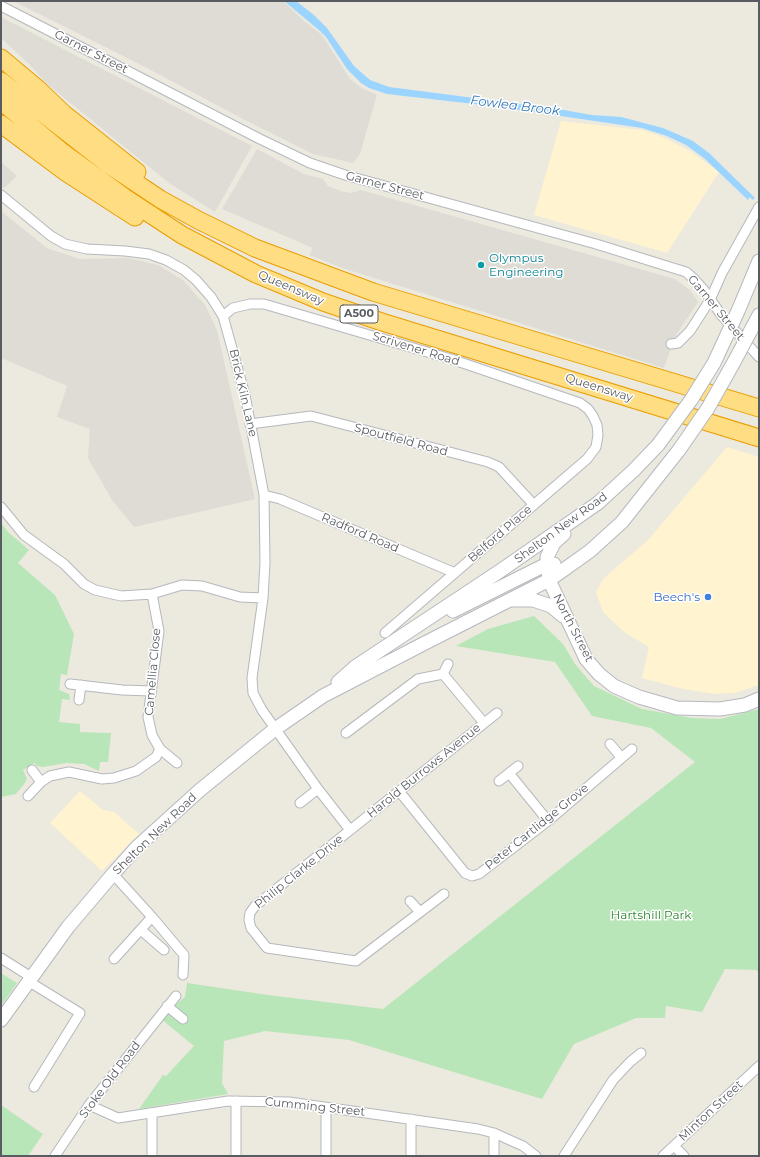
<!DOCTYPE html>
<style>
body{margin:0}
#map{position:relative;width:760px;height:1157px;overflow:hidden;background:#ece9de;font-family:Montserrat,sans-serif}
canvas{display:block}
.frame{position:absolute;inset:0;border:2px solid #585c61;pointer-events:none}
</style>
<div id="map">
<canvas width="760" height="1157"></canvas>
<div class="frame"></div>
</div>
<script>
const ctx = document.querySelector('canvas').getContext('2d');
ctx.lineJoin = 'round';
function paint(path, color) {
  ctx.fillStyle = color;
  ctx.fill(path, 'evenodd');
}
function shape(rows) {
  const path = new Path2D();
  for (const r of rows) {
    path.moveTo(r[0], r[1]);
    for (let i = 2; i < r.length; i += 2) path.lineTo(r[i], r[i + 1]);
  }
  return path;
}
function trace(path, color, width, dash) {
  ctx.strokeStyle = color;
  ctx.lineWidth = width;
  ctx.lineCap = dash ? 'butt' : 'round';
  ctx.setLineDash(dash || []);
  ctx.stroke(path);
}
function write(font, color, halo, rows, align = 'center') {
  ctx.font = font + ' Montserrat,sans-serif';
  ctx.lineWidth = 3;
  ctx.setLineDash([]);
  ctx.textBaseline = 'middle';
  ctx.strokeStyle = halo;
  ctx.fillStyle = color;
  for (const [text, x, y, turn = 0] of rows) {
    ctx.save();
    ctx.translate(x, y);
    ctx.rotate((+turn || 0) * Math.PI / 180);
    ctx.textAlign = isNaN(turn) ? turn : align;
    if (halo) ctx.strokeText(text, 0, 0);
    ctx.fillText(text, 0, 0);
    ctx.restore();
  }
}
const commercial = shape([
 [561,121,642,130,663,137,690,151,719,172,667,253,534,215],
 [727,447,759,457,759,685,735,693,715,694,683,689,642,678,649,647,624,632,603,612,596,592,603,579,649,539],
 [80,791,103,810,114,812,139,834,102,871,50,823]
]);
const industrial = shape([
 [13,1,283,1,304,21,322,35,350,79,362,88,377,95,360,154,353,163,313,154,243,119,145,67],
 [1,17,252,146,215,212,169,183,46,83,30,65,1,38],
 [257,149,304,174,323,179,328,186,341,191,351,193,361,190,675,279,690,290,698,302,676,335,664,368,342,268,309,255,313,248,222,209],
 [1,162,17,176,4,188,1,185],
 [1,211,47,248,80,259,128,258,158,265,183,280,205,305,217,330,255,499,134,527,112,500,88,458,90,429,57,417,67,386,1,358]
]);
const green = shape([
 [1,523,8,532,29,550,18,563,55,595,74,634,67,675,61,674,59,690,69,694,70,700,62,699,59,722,80,724,80,732,111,733,108,762,100,762,99,771,84,764,67,763,43,767,37,766,34,763,23,770,27,779,24,784,16,794,1,797],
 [534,616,563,644,575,664,594,686,642,709,692,718,720,719,759,709,759,973,756,970,725,969,702,1012,666,1006,665,1018,636,1018,574,1044,542,1099,349,1040,265,1031,224,1041,222,1083,228,1094,139,1109,163,1075,166,1076,194,1046,160,1018,185,997,187,983,268,995,383,1009,695,762,651,728,592,716,555,662,456,646,488,629],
 [1,973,17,983,1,1006],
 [1,1105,43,1134,28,1156,1,1156]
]);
const water = shape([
 [284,1,296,1,314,15,327,28,354,66,370,80,389,87,552,108,592,115,621,117,663,128,693,141,709,153,751,194,748,200,704,158,686,145,667,136,642,128,500,107,387,94,369,88,361,83,347,69,326,37,320,31]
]);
const stream = shape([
 [747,193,753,198]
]);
const street = shape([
 [1,6,260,139,310,163,345,175,596,244,686,272,694,279,704,290,722,316,759,357],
 [1,195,51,236,65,244,87,249,125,251,149,254,166,260,184,270,196,280,211,297,223,316,245,395,264,495,265,563,263,598,252,678,253,693,262,710,318,789,350,830],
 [223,316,233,308,250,304,264,304,451,359,580,403,588,409,593,416,597,425,598,435,596,447,587,459,385,633],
 [671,344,678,343,690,331,710,300,722,273,759,207],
 [250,424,311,416,488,462,499,467,534,505],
 [264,495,280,499,455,573],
 [1,507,24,535,64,564,84,584,95,590,121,596,152,594,182,585,202,586,240,597,263,598],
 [152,594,159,631,148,717,152,735,160,749,177,763],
 [443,674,448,664],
 [70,684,122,690,151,691],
 [79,700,81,685],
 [346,733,418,679,443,674,484,723],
 [610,744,621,757],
 [32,770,41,782],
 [509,773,548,821],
 [499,781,518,766],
 [399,791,465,873,472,876,479,874,548,821,632,749],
 [28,796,41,782,50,776,69,772,102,779,114,778,136,771,156,757,160,749],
 [300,803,318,789],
 [113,874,152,917,184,955,183,975],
 [444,894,356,961,267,948,251,928,249,920,250,913,255,906,497,713],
 [410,901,420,912],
 [141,930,164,950],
 [1,958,31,977],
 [114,959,152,917],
 [28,981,80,1013,34,1087],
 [167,1006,183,1019],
 [236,1101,236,1156],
 [89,1105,118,1118,228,1101,289,1102,478,1129,494,1133,523,1146,536,1156],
 [411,1119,411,1156],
 [494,1133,494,1156],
 [674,1146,684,1156],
 [55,1156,89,1105,176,996],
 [152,1156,152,1113],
 [326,1156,326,1108],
 [564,1156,613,1080,630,1062,641,1053],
 [663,1156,759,1066]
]);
const secondary = shape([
 [738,311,759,261],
 [750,332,759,315],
 [564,534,554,543,547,557,549,580,586,659,599,674,614,686,639,697,677,708,720,709,745,705,759,699],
 [512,600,533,600,551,606,563,616],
 [453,611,547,564,554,564],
 [338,682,355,667,500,571,598,503,634,470,658,445],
 [1,1020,68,927,113,874,137,847,200,790,275,729,323,696,425,643,549,580,562,571,590,551,622,522,679,450]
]);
const highway = shape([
 [1,58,38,89,64,114,137,172],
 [1,81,109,165,160,199,198,220,255,248,373,292,759,408],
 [1,101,61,151,127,199,182,235,256,274,323,302,382,322,759,438],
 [1,124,64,171,135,217]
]);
const secondaryBridge = shape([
 [658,445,691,400,714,363,738,311],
 [679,450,708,408,734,362,750,332]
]);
const markers = [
 [481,265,4,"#0f9aa8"],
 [708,597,4,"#3f7fe0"]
];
const shields = [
 [359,314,38]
];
const shieldNames = [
 ["A500",359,314]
];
const streetNames = [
 ["Garner Street",91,52,27],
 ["Garner Street",385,186,15],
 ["Queensway",291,288,23],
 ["Garner Street",716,308,50],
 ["Scrivener Road",416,349,17],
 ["Queensway",599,388,17],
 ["Brick Kiln Lane",243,393,77],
 ["Spoutfield Road",401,440,15],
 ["Shelton New Road",561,528,-36],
 ["Radford Road",360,533,23],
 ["Belford Place",500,534,-41],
 ["North Street",573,628,63],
 ["Camellia Close",153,672,-85],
 ["Harold Burrows Avenue",424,771,-39],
 ["Peter Cartlidge Grove",537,827,-39],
 ["Shelton New Road",155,834,-44],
 ["Philip Clarke Drive",299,872,-39],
 ["Stoke Old Road",110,1080,-53],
 ["Cumming Street",315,1107,6],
 ["Minton Street",711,1111,-43]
];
const cultureNames = [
 ["Olympus",489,258],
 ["Engineering",489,272]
];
const shopNames = [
 ["Beech's",700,597]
];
const parkNames = [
 ["Hartshill Park",651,915]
];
const waterNames = [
 ["Fowlea Brook",515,106,7]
];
paint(commercial, '#fff3d0');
paint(industrial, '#dfdcd6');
paint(green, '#b9e6b8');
paint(water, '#9bd5ff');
trace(stream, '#9bd5ff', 3);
trace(street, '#b5b8bd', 11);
trace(secondary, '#b5b9bf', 15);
trace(highway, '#ea9d00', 19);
trace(street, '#fff', 9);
trace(secondary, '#fff', 13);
trace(highway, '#ffdd82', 17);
trace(secondaryBridge, '#b5b9bf', 15, []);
trace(secondaryBridge, '#fff', 13);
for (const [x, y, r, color] of markers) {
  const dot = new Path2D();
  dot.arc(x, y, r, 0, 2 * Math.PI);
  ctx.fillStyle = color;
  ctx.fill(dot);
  trace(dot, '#fff', 1.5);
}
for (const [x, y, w] of shields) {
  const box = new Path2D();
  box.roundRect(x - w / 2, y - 9, w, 18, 3);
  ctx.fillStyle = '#fff';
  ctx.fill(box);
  trace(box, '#585c61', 1);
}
write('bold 11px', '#585c61', null, shieldNames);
write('12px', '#585c61', '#fff', streetNames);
write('12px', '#0d838f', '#fff', cultureNames, 'left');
write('12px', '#366cbe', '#fff', shopNames, 'right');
write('12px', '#2e8230', '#fff', parkNames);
write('italic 13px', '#3476b6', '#fff', waterNames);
</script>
